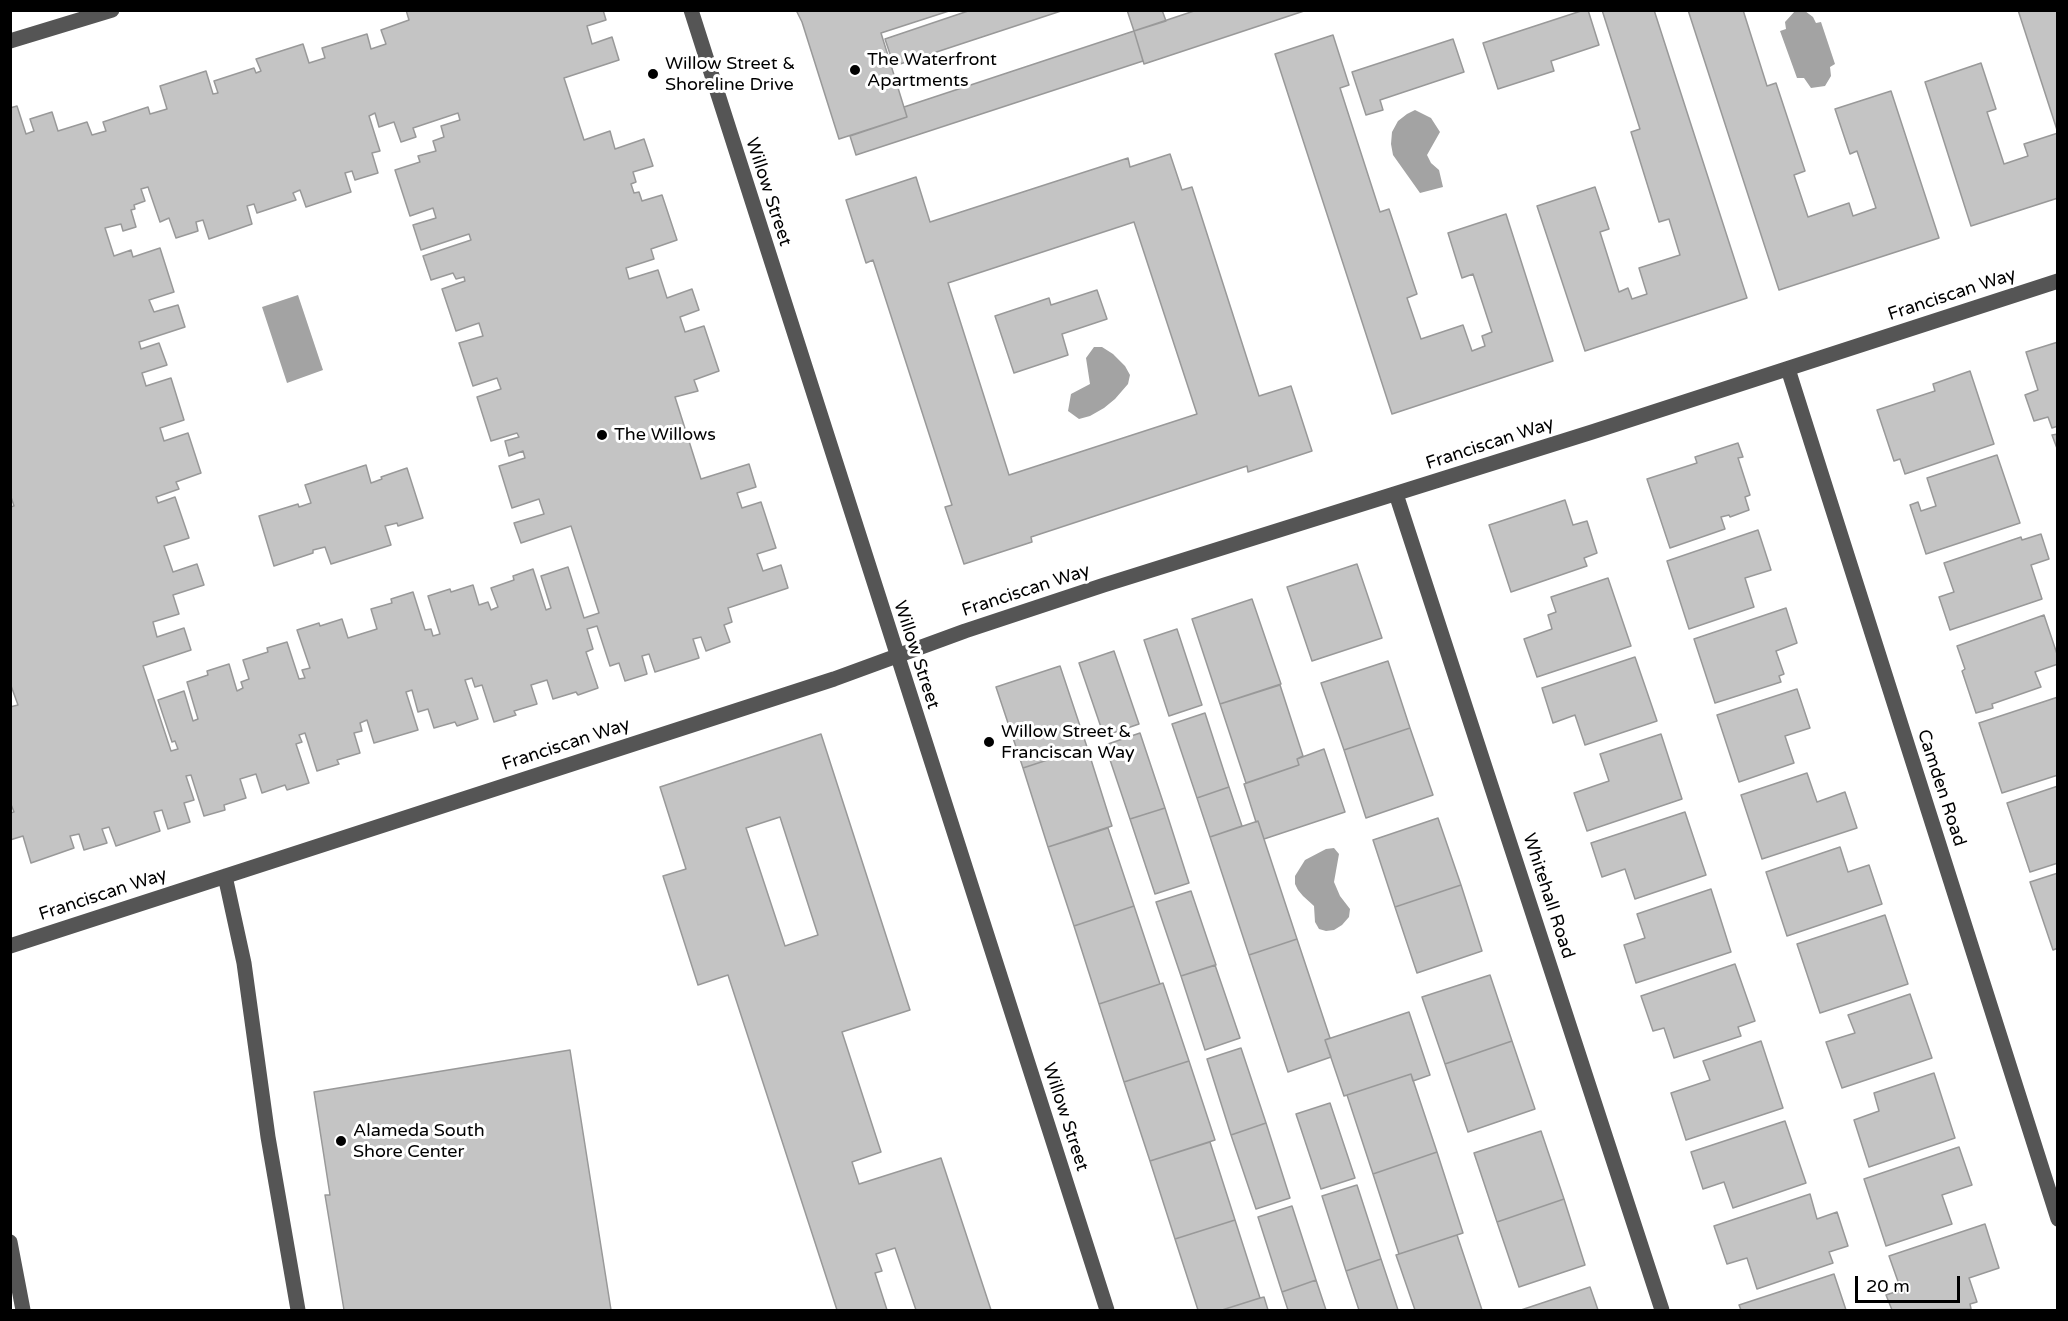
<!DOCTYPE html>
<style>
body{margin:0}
#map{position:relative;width:2068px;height:1321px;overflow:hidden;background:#fff;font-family:"Varela Round",sans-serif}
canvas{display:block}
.frame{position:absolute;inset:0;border:12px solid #000;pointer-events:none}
.scale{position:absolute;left:1855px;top:1276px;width:105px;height:27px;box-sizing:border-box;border:3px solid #000;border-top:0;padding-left:8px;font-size:18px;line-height:21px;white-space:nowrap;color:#000;-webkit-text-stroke:4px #fff;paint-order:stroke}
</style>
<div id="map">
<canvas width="2068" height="1321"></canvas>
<div class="frame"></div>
<div class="scale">20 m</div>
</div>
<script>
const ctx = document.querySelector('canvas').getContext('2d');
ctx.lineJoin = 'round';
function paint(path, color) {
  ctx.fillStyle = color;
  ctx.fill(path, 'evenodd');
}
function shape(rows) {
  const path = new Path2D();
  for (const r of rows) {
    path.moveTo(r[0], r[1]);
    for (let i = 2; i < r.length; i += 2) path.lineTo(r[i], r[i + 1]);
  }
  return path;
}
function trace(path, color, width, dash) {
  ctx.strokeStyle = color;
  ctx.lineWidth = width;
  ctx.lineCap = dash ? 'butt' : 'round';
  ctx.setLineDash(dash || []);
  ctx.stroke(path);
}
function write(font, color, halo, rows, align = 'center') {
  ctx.font = font + ' "Varela Round",sans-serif';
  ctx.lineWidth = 6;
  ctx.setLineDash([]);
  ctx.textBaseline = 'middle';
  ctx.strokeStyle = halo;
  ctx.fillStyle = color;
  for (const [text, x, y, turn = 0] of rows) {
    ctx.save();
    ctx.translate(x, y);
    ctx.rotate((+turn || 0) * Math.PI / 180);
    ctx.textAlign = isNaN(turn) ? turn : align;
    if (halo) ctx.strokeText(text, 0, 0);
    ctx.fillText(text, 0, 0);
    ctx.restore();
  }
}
const water = shape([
 [1795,11,1805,11,1813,17,1816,23,1821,22,1835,64,1830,67,1831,76,1825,86,1811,88,1804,78,1797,78,1780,31,1786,29,1785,22],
 [1415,110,1431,118,1440,132,1427,155,1431,163,1439,170,1443,187,1420,193,1393,155,1391,144,1392,132,1398,121,1407,114],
 [298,295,323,370,287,383,262,307],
 [1094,347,1102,347,1113,354,1125,366,1130,375,1128,384,1115,399,1104,408,1090,416,1079,419,1068,411,1071,394,1090,384,1086,358],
 [1334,848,1339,854,1334,882,1340,896,1350,909,1349,917,1342,925,1334,930,1326,931,1319,929,1315,922,1314,906,1303,896,1298,890,1295,884,1295,876,1305,860,1326,849]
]);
const building = shape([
 [406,10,603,10,606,20,587,26,592,44,612,37,619,60,564,78,584,140,610,131,615,149,644,139,653,166,633,172,636,182,631,184,634,193,639,192,642,201,662,195,677,240,651,249,654,259,626,268,629,279,658,270,667,298,692,289,699,310,680,317,685,332,704,326,719,371,694,380,698,391,675,397,701,479,749,464,756,487,737,493,742,508,761,502,776,548,757,554,763,571,781,565,788,588,728,608,732,622,724,625,730,642,706,651,701,637,693,639,699,658,655,672,649,654,642,656,647,674,625,681,619,663,610,666,597,626,587,629,593,649,586,652,598,688,578,695,576,692,553,699,547,680,531,685,537,704,514,711,516,715,494,722,482,685,475,687,472,678,465,680,478,719,457,726,455,722,434,728,428,709,418,712,412,690,406,692,418,730,374,743,367,720,360,723,362,731,354,733,360,753,337,760,339,764,317,771,305,733,299,735,302,742,296,744,309,783,287,790,285,785,262,793,256,774,240,779,246,798,224,805,225,810,204,816,191,775,186,776,194,800,184,803,190,822,168,829,162,810,154,812,160,831,116,846,109,827,102,829,107,843,84,850,79,834,70,836,74,848,31,863,23,836,10,840,10,813,14,812,10,802,10,707,18,705,10,683,10,507,14,506,10,494,10,108,17,106,26,134,34,131,30,119,52,112,58,131,87,122,92,135,106,131,103,122,148,107,150,114,167,109,160,86,206,71,213,94,218,93,214,81,254,68,256,73,261,71,256,59,303,44,309,63,325,58,322,48,367,34,371,49,386,44,381,30,409,20,406,10],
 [375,113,379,127,394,122,401,142,416,137,413,128,458,113,460,120,441,126,444,137,433,141,436,151,418,156,420,162,395,170,410,216,433,208,436,218,413,225,421,250,469,234,471,240,423,256,431,280,453,273,456,279,464,277,465,281,442,289,456,331,479,323,483,336,459,343,473,386,497,378,501,389,477,397,491,441,517,433,519,437,505,441,509,456,523,451,525,458,499,466,512,508,539,499,544,514,514,523,521,543,571,526,599,613,584,618,568,567,541,576,551,608,546,610,533,569,513,576,514,580,491,588,498,607,491,610,488,602,479,605,473,585,451,592,450,589,428,596,440,634,433,636,431,629,425,630,413,592,391,599,392,603,371,609,377,629,348,638,342,619,320,626,319,623,297,630,310,668,302,670,305,678,299,679,287,642,267,648,268,652,243,660,249,679,241,682,243,688,237,691,229,664,207,671,208,675,187,682,198,719,193,721,184,691,158,700,172,742,175,741,178,749,171,751,143,666,191,650,184,628,157,637,153,622,179,614,173,595,204,585,197,564,173,572,164,546,189,538,175,497,158,503,156,497,179,489,176,482,201,473,188,433,164,441,160,428,184,420,171,378,146,386,142,373,167,365,159,343,141,349,139,342,185,327,178,305,154,312,149,300,174,292,160,248,133,257,131,250,114,256,105,228,121,224,123,231,136,227,131,210,135,209,134,205,145,201,141,189,148,187,160,222,169,218,176,238,198,231,196,222,203,220,209,239,252,224,247,206,254,204,257,213,296,200,293,193,300,190,306,207,351,192,345,173,352,171,355,180,378,173,372,153,380,151,369,116,375,113],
 [796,10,952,10,881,33,907,117,839,139,802,22,796,10],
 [971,10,1064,10,894,66,885,39,971,10],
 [1127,10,1162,10,1166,21,1134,31,1127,10],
 [1197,10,1307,10,1144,64,1134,31,1197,10],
 [1584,10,1588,10,1599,45,1551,61,1554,71,1498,89,1483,43,1584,10],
 [1602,10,1654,10,1747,298,1585,351,1537,206,1595,187,1609,229,1600,232,1619,292,1628,288,1632,299,1647,294,1639,268,1680,255,1669,219,1659,222,1631,132,1640,129,1602,10],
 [1688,10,1743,10,1767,86,1776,83,1805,171,1794,175,1808,217,1849,203,1853,216,1876,208,1857,151,1850,154,1835,109,1891,91,1939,238,1779,290,1688,10],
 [2018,10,2058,10,2058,133,2018,10],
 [1134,31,1143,61,856,155,850,136,907,117,904,107,1134,31],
 [1333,35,1349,85,1340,88,1380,212,1389,209,1417,294,1407,298,1421,339,1463,325,1472,351,1485,346,1482,336,1492,332,1473,274,1462,278,1448,233,1506,214,1553,361,1392,414,1275,54,1333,35],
 [1453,39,1464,72,1380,100,1383,110,1366,115,1352,72,1453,39],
 [1981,63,1996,109,1987,112,2004,164,2028,156,2024,144,2058,133,2058,198,1971,226,1925,82,1981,63],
 [1170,154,1182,190,1192,187,1259,396,1291,386,1312,451,1248,472,1247,466,1031,537,1032,542,964,564,945,507,952,505,873,260,866,263,846,200,916,177,930,222,1128,158,1130,167,1170,154],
 [1134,222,1197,414,1009,475,948,283,1134,222],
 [1097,290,1107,319,1062,334,1068,355,1014,373,995,316,1049,298,1051,305,1097,290],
 [2058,342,2058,426,2052,428,2048,417,2034,421,2025,395,2038,390,2026,352,2058,342],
 [1970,371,1994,444,1905,474,1900,459,1894,461,1877,410,1935,391,1933,384,1970,371],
 [2058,434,2058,451,2052,435,2058,434],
 [1738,443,1743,457,1738,458,1750,495,1745,497,1749,510,1730,517,1729,515,1721,517,1725,529,1670,548,1647,479,1697,463,1695,457,1738,443],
 [1997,455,2020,523,1926,554,1910,505,1918,502,1921,511,1936,506,1927,478,1997,455],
 [366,465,371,483,382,479,381,477,407,468,423,518,398,526,397,523,385,526,391,545,331,564,325,547,313,550,313,553,274,566,259,516,298,504,299,507,311,503,305,485,366,465],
 [1565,500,1573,525,1587,521,1597,553,1584,558,1587,566,1511,592,1489,525,1565,500],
 [1758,530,1771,570,1745,578,1754,607,1689,629,1667,561,1758,530],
 [2041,534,2049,559,2031,565,2042,599,1950,630,1939,597,1954,592,1944,563,2021,537,2022,540,2041,534],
 [1357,564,1382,638,1312,661,1287,587,1357,564],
 [1608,578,1631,646,1537,677,1524,639,1552,629,1548,615,1556,612,1551,597,1608,578],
 [1252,599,1281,684,1220,704,1192,619,1252,599],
 [1786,608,1797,643,1776,651,1784,674,1779,676,1781,682,1715,703,1694,639,1786,608],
 [2044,615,2058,657,2058,664,2035,672,2041,687,1992,704,1993,708,1976,713,1962,671,1965,669,1957,646,2044,615],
 [1177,629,1202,705,1169,716,1144,640,1177,629],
 [1114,651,1139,724,1104,736,1079,663,1114,651],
 [1635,657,1657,721,1585,745,1575,715,1553,723,1542,688,1635,657],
 [1388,661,1410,728,1344,750,1321,683,1388,661],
 [1060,666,1087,747,1023,768,996,687,1060,666],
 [1280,685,1303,756,1297,759,1299,765,1246,783,1220,704,1280,685],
 [1797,689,1810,728,1785,736,1794,763,1739,782,1717,715,1797,689],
 [2058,697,2058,775,2002,793,1979,723,2058,697],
 [1205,713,1229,787,1197,798,1172,724,1205,713],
 [1410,728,1433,795,1366,818,1344,750,1410,728],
 [1140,733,1165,808,1130,819,1105,745,1140,733],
 [821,734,910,1010,842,1032,881,1152,852,1162,859,1184,941,1158,991,1310,916,1310,895,1248,876,1254,882,1271,875,1273,887,1310,837,1310,728,975,698,985,663,876,686,869,660,787,821,734],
 [780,817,818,935,785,946,746,828,780,817],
 [1661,734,1682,799,1587,831,1574,793,1609,781,1600,754,1661,734],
 [1087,747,1112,826,1048,847,1023,768,1087,747],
 [1324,749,1345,812,1264,839,1258,821,1256,822,1244,784,1299,765,1297,759,1324,749],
 [1807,773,1817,802,1845,792,1857,828,1762,859,1741,795,1807,773],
 [2058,786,2058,863,2030,872,2007,803,2058,786],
 [1229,787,1242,826,1210,837,1197,798,1229,787],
 [1165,808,1189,883,1155,894,1130,819,1165,808],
 [1685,812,1706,875,1635,899,1625,869,1602,877,1591,843,1685,812],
 [1438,818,1461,885,1395,907,1373,840,1438,818],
 [1258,821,1297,939,1249,955,1210,837,1258,821],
 [1108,828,1134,906,1074,926,1048,847,1108,828],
 [1840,847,1848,872,1869,865,1882,904,1787,936,1766,872,1840,847],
 [2058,873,2058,948,2053,950,2030,882,2058,873],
 [1461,885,1482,951,1417,973,1395,907,1461,885],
 [1711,889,1731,952,1636,983,1624,945,1645,938,1637,914,1711,889],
 [1191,891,1216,965,1181,976,1156,902,1191,891],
 [1134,906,1160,984,1099,1004,1074,926,1134,906],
 [1885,915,1908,984,1820,1013,1797,944,1885,915],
 [1297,939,1330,1038,1325,1040,1331,1057,1288,1072,1249,955,1297,939],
 [1735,964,1755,1021,1738,1027,1741,1036,1674,1058,1664,1028,1653,1031,1641,996,1735,964],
 [1215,965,1240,1038,1205,1050,1181,976,1215,965],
 [1490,975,1512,1041,1445,1064,1422,997,1490,975],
 [1163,983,1189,1061,1124,1082,1099,1004,1163,983],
 [1910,994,1932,1058,1842,1088,1826,1042,1855,1033,1848,1015,1910,994],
 [1409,1012,1430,1075,1413,1081,1411,1074,1344,1096,1325,1040,1409,1012],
 [1512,1041,1535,1109,1468,1132,1445,1064,1512,1041],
 [1761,1041,1783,1108,1686,1140,1671,1093,1710,1080,1703,1061,1761,1041],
 [1241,1048,1266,1123,1231,1135,1207,1059,1241,1048],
 [570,1050,611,1310,344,1310,325,1195,330,1195,314,1092,570,1050],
 [1189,1061,1215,1140,1150,1161,1124,1082,1189,1061],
 [1934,1073,1955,1138,1869,1167,1854,1120,1879,1111,1874,1093,1934,1073],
 [1411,1074,1437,1152,1373,1174,1347,1095,1411,1074],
 [1330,1103,1355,1178,1321,1189,1296,1114,1330,1103],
 [1785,1121,1806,1183,1733,1208,1724,1182,1703,1189,1691,1152,1785,1121],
 [1266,1123,1290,1198,1256,1209,1231,1135,1266,1123],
 [1541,1131,1564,1199,1497,1222,1474,1153,1541,1131],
 [1210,1142,1235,1220,1175,1239,1150,1161,1210,1142],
 [1959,1147,1972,1185,1942,1195,1952,1224,1886,1246,1864,1179,1959,1147],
 [1437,1152,1463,1233,1399,1254,1373,1174,1437,1152],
 [1357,1185,1381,1259,1346,1271,1322,1196,1357,1185],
 [1810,1194,1817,1219,1837,1212,1848,1246,1829,1252,1833,1263,1757,1289,1747,1258,1727,1264,1714,1226,1810,1194],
 [1564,1199,1585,1265,1519,1287,1497,1222,1564,1199],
 [1292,1206,1316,1280,1282,1292,1258,1217,1292,1206],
 [1235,1220,1260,1298,1222,1310,1198,1310,1175,1239,1235,1220],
 [1985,1224,1999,1268,1969,1278,1977,1302,1970,1304,1971,1309,1892,1310,1886,1295,1901,1290,1889,1256,1985,1224],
 [1457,1235,1482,1310,1415,1310,1396,1255,1457,1235],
 [1381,1259,1398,1310,1359,1310,1346,1271,1381,1259],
 [1834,1274,1846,1310,1741,1310,1739,1305,1834,1274],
 [1316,1280,1326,1310,1288,1310,1282,1292,1316,1280],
 [1590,1287,1598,1310,1521,1310,1590,1287],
 [1264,1297,1268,1310,1222,1310,1260,1298,1264,1297]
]);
const minor = shape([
 [691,10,1107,1310],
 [10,41,112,10],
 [1788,369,2058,1219],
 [1396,494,1662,1310],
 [225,876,244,963,268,1137,298,1310],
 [10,946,834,679,965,631,1104,585,1592,432,2058,281],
 [10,1242,23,1310]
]);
const markers = [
 [855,70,6,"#000"],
 [653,74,6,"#000"],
 [602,435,6,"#000"],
 [989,742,6,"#000"],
 [341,1141,6,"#000"]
];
const poiNames = [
 ["The Waterfront",867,60],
 ["Apartments",867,81],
 ["Willow Street &",665,64],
 ["Shoreline Drive",665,85],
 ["The Willows",614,435],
 ["Willow Street &",1001,732],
 ["Franciscan Way",1001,753],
 ["Alameda South",353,1131],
 ["Shore Center",353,1152]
];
const streetNames = [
 ["Willow Street",768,192,72],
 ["Franciscan Way",1952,295,-18],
 ["Franciscan Way",1490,444,-18],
 ["Franciscan Way",1026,591,-18],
 ["Willow Street",916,655,72],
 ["Franciscan Way",566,745,-18],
 ["Camden Road",1941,788,72],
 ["Franciscan Way",103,895,-18],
 ["Whitehall Road",1548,896,72],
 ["Willow Street",1065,1117,72]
];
paint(water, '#a3a3a3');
paint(building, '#c4c4c4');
trace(building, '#999', 1.5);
trace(minor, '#555', 15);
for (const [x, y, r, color] of markers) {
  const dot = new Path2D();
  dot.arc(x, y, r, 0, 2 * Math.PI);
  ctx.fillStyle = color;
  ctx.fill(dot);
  trace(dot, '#fff', 2);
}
write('18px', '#000', '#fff', poiNames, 'left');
write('18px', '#000', '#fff', streetNames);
</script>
